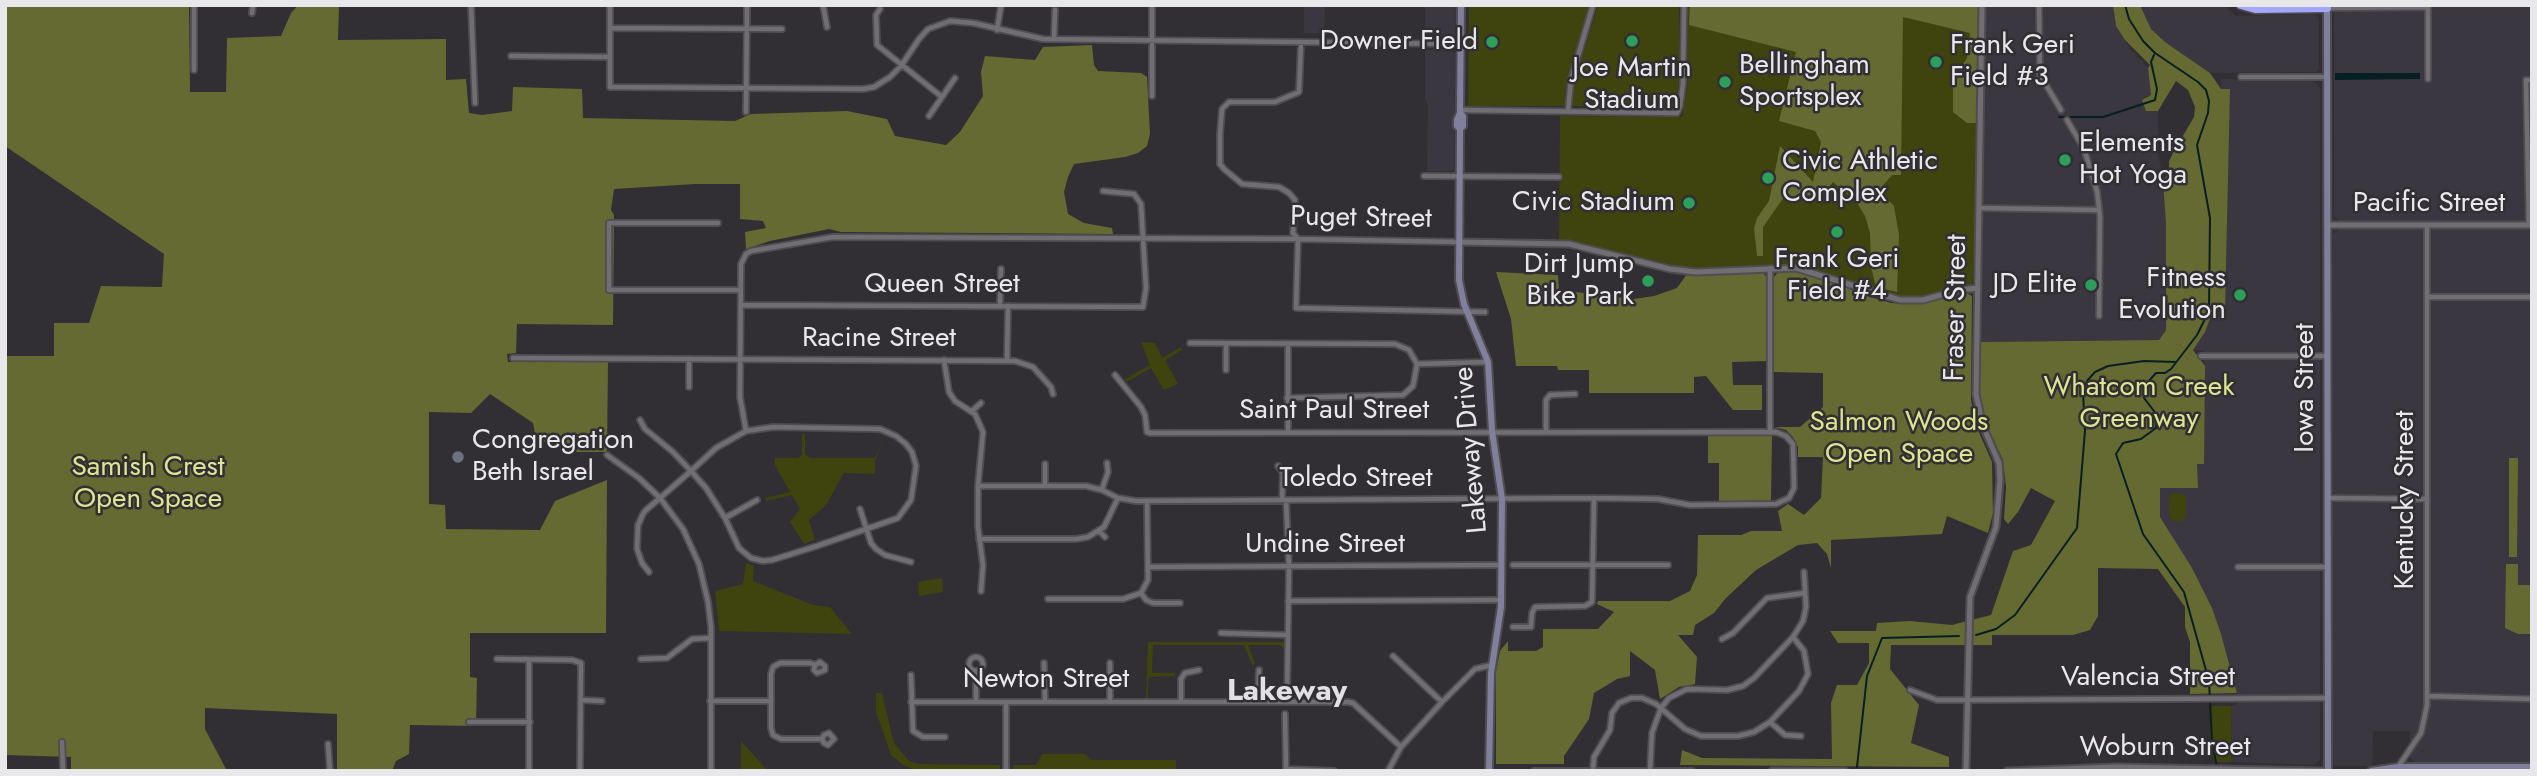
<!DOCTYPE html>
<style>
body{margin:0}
#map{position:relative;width:2537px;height:776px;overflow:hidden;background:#312f33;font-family:Jost,sans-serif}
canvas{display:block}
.frame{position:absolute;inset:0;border:7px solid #e8e7ea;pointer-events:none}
</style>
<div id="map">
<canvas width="2537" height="776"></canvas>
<div class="frame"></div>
</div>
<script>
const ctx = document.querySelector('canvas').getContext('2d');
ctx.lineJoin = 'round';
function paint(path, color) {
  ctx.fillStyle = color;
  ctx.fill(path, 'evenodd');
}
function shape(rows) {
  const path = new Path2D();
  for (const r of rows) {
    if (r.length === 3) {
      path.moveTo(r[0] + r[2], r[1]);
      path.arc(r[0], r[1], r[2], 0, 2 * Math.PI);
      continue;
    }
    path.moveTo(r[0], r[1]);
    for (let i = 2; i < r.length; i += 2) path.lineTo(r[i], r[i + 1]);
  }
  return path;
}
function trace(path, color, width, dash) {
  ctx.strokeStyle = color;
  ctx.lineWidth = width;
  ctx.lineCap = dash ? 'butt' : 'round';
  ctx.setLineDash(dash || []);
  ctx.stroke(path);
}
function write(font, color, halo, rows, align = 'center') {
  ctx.font = font + ' Jost,sans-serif';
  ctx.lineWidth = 5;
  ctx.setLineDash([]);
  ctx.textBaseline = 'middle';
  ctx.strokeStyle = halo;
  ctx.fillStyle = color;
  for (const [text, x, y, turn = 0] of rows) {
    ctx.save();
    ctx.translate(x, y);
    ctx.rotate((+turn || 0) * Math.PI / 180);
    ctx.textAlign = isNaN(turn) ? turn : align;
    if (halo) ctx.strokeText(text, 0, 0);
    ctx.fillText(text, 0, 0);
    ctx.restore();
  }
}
const built = shape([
 [1304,5,1456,5,1455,35,1449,41,1425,41,1425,7,1325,7,1324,33,1304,33],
 [1986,5,2113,5,2116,26,2130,49,2148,68,2151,95,2142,100,2146,110,2158,111,2158,152,2163,181,2166,224,2166,330,2159,340,1980,342],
 [2140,5,2224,5,2236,16,2315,14,2319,18,2319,69,2316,72,2210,73,2165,42,2151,29],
 [2334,5,2532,5,2532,762,2416,763,2410,757,2410,731,2373,731,2372,766,2335,766,2332,764,2332,504,2336,501,2421,502,2423,505,2423,564,2430,565,2431,495,2335,494,2332,492,2333,234,2339,229,2357,228,2357,221,2339,221,2334,215],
 [1450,49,1455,54,1454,169,1452,171,1427,171,1428,107,1425,98,1425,50],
 [2221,79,2314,81,2320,88,2320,760,2314,765,2232,762,2231,706,2237,705,2237,693,2221,634,2160,538,2160,488,2197,464,2204,464,2204,350,2192,350,2205,332,2226,248,2227,218]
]);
const green = shape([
 [1469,5,1591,5,1566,85,1565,106,1468,106],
 [1598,5,1679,5,1679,80,1675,108,1573,106,1572,89],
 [1688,5,1979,5,1975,264,1972,284,1927,296,1901,297,1865,288,1803,265,1776,264,1718,269,1686,268,1559,239,1560,116,1682,117,1687,87],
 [1141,342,1155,343,1162,358,1181,347,1182,350,1165,360,1178,384,1164,390,1151,368,1127,382,1125,379,1150,365],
 [802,434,805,434,805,454,810,458,875,458,884,437,875,461,875,474,844,473,826,505,809,520,815,540,804,544,790,522,800,509,792,495,766,501,766,498,790,492,775,465,775,458,798,458,802,455],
 [2172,493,2186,495,2186,516,2182,521,2173,521,2169,514,2169,497],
 [746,563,754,566,753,581,813,605,830,607,852,634,719,631,715,591,743,584],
 [942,578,943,592,919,596,918,582],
 [1148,642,1284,642,1284,649,1280,645,1248,645,1255,663,1252,665,1244,645,1153,645,1152,673,1175,673,1175,676,1151,677,1148,679,1148,698,1146,698],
 [876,693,882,693,894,743,909,761,919,764,1000,765,1000,771,918,771,903,765,891,755,876,712],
 [2211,706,2231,706,2232,762,2215,762,2212,757,2210,744],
 [741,741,768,771,741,771],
 [1042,754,1085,754,1092,760,1176,760,1176,771,1013,771,1013,765,1036,765]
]);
const forest = shape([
 [5,5,189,5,190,92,226,92,227,38,281,36,291,13,298,5,339,5,338,40,446,39,446,80,466,79,469,113,482,115,512,111,513,87,582,89,583,118,735,121,751,114,847,111,887,119,895,136,946,145,960,132,983,96,981,72,985,56,1035,60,1043,47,1092,45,1094,65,1098,71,1141,73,1147,77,1150,134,1147,146,1138,153,1125,157,1074,164,1068,177,1064,192,1068,214,1084,223,1112,228,1113,234,841,232,829,229,770,241,746,249,745,232,766,228,763,221,740,219,740,184,695,184,614,189,611,210,614,215,613,325,517,324,516,353,507,354,508,362,608,362,607,452,575,452,536,439,533,423,490,394,471,413,429,412,429,504,445,505,446,529,540,530,555,501,607,480,606,633,470,633,470,677,477,678,476,726,410,725,409,754,396,761,392,771,337,771,337,714,205,708,205,729,226,769,232,771,71,771,71,757,5,755,5,356,54,356,54,323,89,323,101,286,162,287,164,254,5,146],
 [1690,5,1978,5,1976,123,1967,123,1953,112,1953,80,1967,58,1970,33,1903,17,1901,175,1892,175,1879,190,1894,206,1899,235,1897,292,1876,287,1871,267,1870,233,1865,216,1856,201,1833,182,1824,194,1784,197,1763,227,1763,256,1757,256,1754,228,1757,218,1769,201,1780,146,1813,182,1821,142,1815,131,1779,121,1796,52,1689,25],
 [2113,5,2140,5,2151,29,2165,42,2210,73,2221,89,2230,89,2225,310,2213,310,2205,332,2193,350,2205,366,2204,464,2197,464,2198,488,2160,488,2160,517,2192,568,2212,608,2221,634,2237,693,2190,694,2190,642,2185,627,2185,607,2158,569,2098,568,2098,616,2090,630,2073,635,1992,635,1992,645,1891,645,1890,669,1919,705,1911,743,1949,757,1949,767,1680,765,1682,750,1702,758,1832,759,1831,703,1837,685,1857,685,1869,663,1869,643,1838,643,1830,631,1876,631,1877,623,1910,621,1952,625,1991,615,2013,551,2031,545,2055,501,2031,488,2018,512,2008,524,2004,519,2006,487,2003,460,1988,428,1980,400,1980,342,2159,340,2166,330,2166,224,2163,181,2169,172,2169,161,2174,151,2194,117,2195,107,2188,90,2176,81,2158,111,2146,111,2142,100,2151,95,2148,68,2150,65,2125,40,2116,26],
 [1779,271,1798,271,1821,278,1867,296,1891,303,1907,304,1927,302,1966,293,1972,296,1971,400,1977,428,1992,462,1993,513,1988,533,1947,516,1942,534,1831,540,1831,568,1827,554,1817,543,1798,545,1756,570,1726,598,1714,613,1695,625,1693,635,1678,635,1697,657,1695,684,1679,687,1660,699,1655,670,1630,651,1630,676,1617,679,1594,693,1589,719,1564,756,1564,764,1496,764,1496,672,1500,651,1508,641,1508,651,1536,651,1543,647,1543,629,1598,629,1614,612,1597,604,1598,601,1670,601,1690,591,1697,575,1698,535,1741,535,1751,531,1782,531,1778,511,1788,504,1804,515,1821,498,1823,457,1798,457,1798,447,1793,437,1786,430,1775,427,1800,427,1823,407,1823,373,1774,372,1774,277],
 [1496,272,1558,275,1559,290,1634,299,1654,296,1677,288,1687,274,1728,275,1763,272,1767,278,1768,361,1732,362,1733,385,1762,385,1762,410,1733,410,1706,376,1694,377,1694,393,1589,393,1589,370,1558,370,1557,366,1516,366,1511,319],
 [1708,435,1772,435,1771,501,1719,501,1719,463,1708,463],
 [2509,458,2518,458,2517,557,2509,557],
 [2506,564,2518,564,2518,585,2532,585,2532,634,2518,634,2505,628]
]);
const water = shape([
 [2335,73,2420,73,2420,79,2335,80]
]);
const stream = shape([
 [2125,5,2129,19,2143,41,2155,53,2198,82,2206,90,2209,101,2208,113,2197,145,2210,218,2209,311,2197,335,2171,369,2165,373,2156,373,2148,382,2144,398,2157,415,2156,428,2141,439,2123,443,2116,454,2143,534,2184,592,2209,681,2212,741,2217,768],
 [2059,117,2103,117,2155,100,2157,89,2151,62,2154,55],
 [1976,635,1996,629,2015,615,2077,528,2085,431,2083,393,2087,381,2095,372,2108,366,2144,361,2176,362],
 [1857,767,1867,676,1882,638,1959,636]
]);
const minor = shape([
 [471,5,475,103],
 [610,5,610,87,863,89,874,87,890,77,901,66,919,39,928,29,950,21,973,23,1043,39,1461,44],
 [823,5,827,27],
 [2039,5,2040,75,2061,110],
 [2328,8,2428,7],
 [880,9,876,15,877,45,942,97],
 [252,13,253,5],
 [610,28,782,29],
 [997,30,1001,6],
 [1054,39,1055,10],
 [1301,43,1299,92,1275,102,1229,102,1222,109,1220,134,1220,164,1224,169,1242,184,1279,187,1289,193,1295,200,1293,233,1298,239,1296,308,1485,312],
 [511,56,610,57],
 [194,70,194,5],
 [2241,77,2327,77],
 [2428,79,2428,6],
 [1152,96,1152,5],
 [1460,110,1677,113,1680,106,1683,84,1684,5],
 [1568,111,1571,80,1593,5],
 [746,112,747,5],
 [929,116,955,78],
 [2067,120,2084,149,2097,191,2100,216,2099,316],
 [1424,176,1559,177],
 [1979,208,2099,210],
 [718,223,609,223,609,290,741,290],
 [2529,225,2526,80,2532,80],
 [1770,268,1770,432],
 [2427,297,2532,297],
 [741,305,1143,307,1146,288,1141,204,1134,194,1103,191],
 [1000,306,1001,269],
 [1190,343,1395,344,1409,350,1417,364,1413,386,1403,395,1287,398],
 [2201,356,2327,356],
 [513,358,1015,361,1033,367,1051,387,1053,394],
 [944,360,949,392,955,401,975,414,983,432,978,486,978,527,983,565,981,591],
 [1007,360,1008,306],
 [1417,364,1488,362],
 [1226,370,1226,344],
 [689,387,689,359],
 [972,411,981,403],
 [640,420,645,429,673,452,691,471,706,488,725,518,739,548,751,558,763,561,772,560,817,546,898,518,911,500,916,466,912,452,906,444,896,436,880,429,773,427,746,431,716,448,691,471,645,511,643,514,638,525,637,549,642,563,649,572],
 [746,431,740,397,741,264,746,254,751,251,833,237,1298,239,1459,242],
 [1546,431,1546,400,1550,395,1575,394],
 [1288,432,1288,344],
 [607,455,639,478,660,498,683,529,699,564,708,602,711,627,711,771],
 [1278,466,1283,473,1282,500],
 [978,486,1086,486,1102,490,1118,498,1136,501,1594,498,1658,499,1690,505,1776,504,1789,498,1794,488,1793,444,1786,436,1776,432,1150,433,1147,432,1145,415,1141,407,1115,375],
 [1045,486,1045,464],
 [1102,489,1108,472,1107,463],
 [2327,498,2427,499],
 [1286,500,1289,566,1287,702],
 [1147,501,1148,580,1141,593,1146,600,1153,603,1180,603],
 [860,509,871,543,876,549,885,555,911,562],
 [725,518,757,500],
 [1099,531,1105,537],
 [979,539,1076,539,1088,537,1104,527,1118,498],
 [1513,565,1668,565],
 [1149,567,1501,565],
 [2238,567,2328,567],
 [1048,599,1123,599,1141,593],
 [1288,601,1501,600],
 [1513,627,1531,627,1532,613,1535,607,1585,606,1592,602,1594,498],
 [1221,633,1288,635],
 [1722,639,1733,633,1767,598,1805,593],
 [1393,656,1442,702],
 [976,664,7],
 [497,659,572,660,581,663,580,771],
 [641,659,667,658,692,639,711,638],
 [1044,663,1045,701],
 [1110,663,1110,701],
 [815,665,814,670,817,673,825,670,825,666,820,662,815,665,810,663,780,663,773,667,771,674,771,728,773,735,781,739,822,739,824,743,828,745,834,739,829,733,824,735,822,739],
 [911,675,913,731,923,737,945,737],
 [1910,690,1937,700,1968,700,2328,698],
 [2427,696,2532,699],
 [581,700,602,701],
 [710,701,771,701],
 [1181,701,1181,679,1185,673,1199,670],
 [911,702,1348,702,1353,703,1401,747],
 [976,702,976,671],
 [1258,702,1259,670],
 [1285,714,1286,769,1334,771],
 [469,722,530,722],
 [1770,722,1785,735,1801,736],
 [62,742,63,771],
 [328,744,330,771],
 [2398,767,2421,733,2427,705,2427,225],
 [1593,770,1594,757,1610,730,1612,713,1619,703,1631,698,1642,698,1656,704,1685,729,1701,736,1738,736,1754,732,1770,722,1799,691,1808,674,1804,651,1793,637],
 [1650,770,1652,733,1661,708,1669,698,1687,689,1727,690,1743,686,1754,678,1793,637,1803,621,1806,607,1804,572],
 [529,771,529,660],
 [1006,771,1006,702],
 [1388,771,1401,747,1442,702,1475,669,1492,665],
 [1534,771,1692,771]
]);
const tertiary = shape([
 [2327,225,2532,225],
 [1459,242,1569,244,1670,269,1696,272,1796,268,1900,300,1923,300,1959,290,1978,288],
 [1772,771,1845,771],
 [1966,771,1970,597,1996,527,2000,480,1999,463,1983,426,1976,394,1982,5],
 [2007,771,2116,767,2323,771]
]);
const secondary = shape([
 [2327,5,2328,771],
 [1460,113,1457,120,1457,126,1460,129,1459,280,1464,304,1488,362,1492,431,1502,499,1501,607,1491,673,1489,771],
 [1460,129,1463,126,1463,116,1460,113,1461,5],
 [2371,771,2398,767,2532,767]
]);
const motorway = shape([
 [2241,5,2255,9,2327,8]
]);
const markers = [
 [1632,41,7,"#2e9e5b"],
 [1492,42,7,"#2e9e5b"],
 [1936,62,7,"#2e9e5b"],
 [1725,82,7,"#2e9e5b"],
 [2065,160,7,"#2e9e5b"],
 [1768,178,7,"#2e9e5b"],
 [1689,203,7,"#2e9e5b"],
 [1837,232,7,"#2e9e5b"],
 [1648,281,7,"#2e9e5b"],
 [2091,285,7,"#2e9e5b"],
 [2240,295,7,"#2e9e5b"],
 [458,457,7,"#6b7280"]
];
const poiNames = [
 ["Downer Field",1478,42],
 ["Frank Geri",1950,46,"left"],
 ["Field #3",1950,78,"left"],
 ["Bellingham",1739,66,"left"],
 ["Sportsplex",1739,98,"left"],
 ["Joe Martin",1632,69,"center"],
 ["Stadium",1632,101,"center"],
 ["Elements",2079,144,"left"],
 ["Hot Yoga",2079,176,"left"],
 ["Civic Athletic",1782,162,"left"],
 ["Complex",1782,194,"left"],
 ["Civic Stadium",1675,203],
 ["Frank Geri",1837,260,"center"],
 ["Field #4",1837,292,"center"],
 ["Dirt Jump",1634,265],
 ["Bike Park",1634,297],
 ["Fitness",2226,279],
 ["Evolution",2226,311],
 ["JD Elite",2077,285],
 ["Congregation",472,441,"left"],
 ["Beth Israel",472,473,"left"]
];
const streetNames = [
 ["Pacific Street",2429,204],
 ["Puget Street",1361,219,1],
 ["Queen Street",942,285],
 ["Fraser Street",1957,308,-89],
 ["Racine Street",879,339],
 ["Iowa Street",2306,388,-90],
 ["Saint Paul Street",1334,411],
 ["Lakeway Drive",1472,450,-95],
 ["Toledo Street",1356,479],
 ["Kentucky Street",2406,500,-90],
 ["Undine Street",1325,545],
 ["Valencia Street",2148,678],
 ["Newton Street",1046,680],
 ["Woburn Street",2165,748]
];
const parkNames = [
 ["Whatcom Creek",2139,388],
 ["Greenway",2139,420],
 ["Salmon Woods",1899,423],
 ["Open Space",1899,455],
 ["Samish Crest",148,468],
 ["Open Space",148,500]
];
const neighbourhoodNames = [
 ["Lakeway",1287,693]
];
paint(built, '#3b3740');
paint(green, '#3f430e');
paint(forest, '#656a32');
paint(water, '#061f20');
trace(stream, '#061f20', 2);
trace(minor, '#4f4d51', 8);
trace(tertiary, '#4f4d51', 9);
trace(secondary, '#4f4d51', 10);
trace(motorway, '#4f4d51', 11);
trace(minor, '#716e73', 4.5);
trace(tertiary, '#716e73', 5);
trace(secondary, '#807f9c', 6);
trace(motorway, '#a4a6fa', 8);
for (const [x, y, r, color] of markers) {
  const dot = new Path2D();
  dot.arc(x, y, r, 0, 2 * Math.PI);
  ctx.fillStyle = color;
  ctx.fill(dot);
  trace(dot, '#312f33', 2.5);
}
write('28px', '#e8e7ea', '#312f33', poiNames, 'right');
write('28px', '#e8e7ea', '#312f33', streetNames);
write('28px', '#dce590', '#312f33', parkNames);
write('bold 30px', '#e3e0e5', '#312f33', neighbourhoodNames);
</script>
